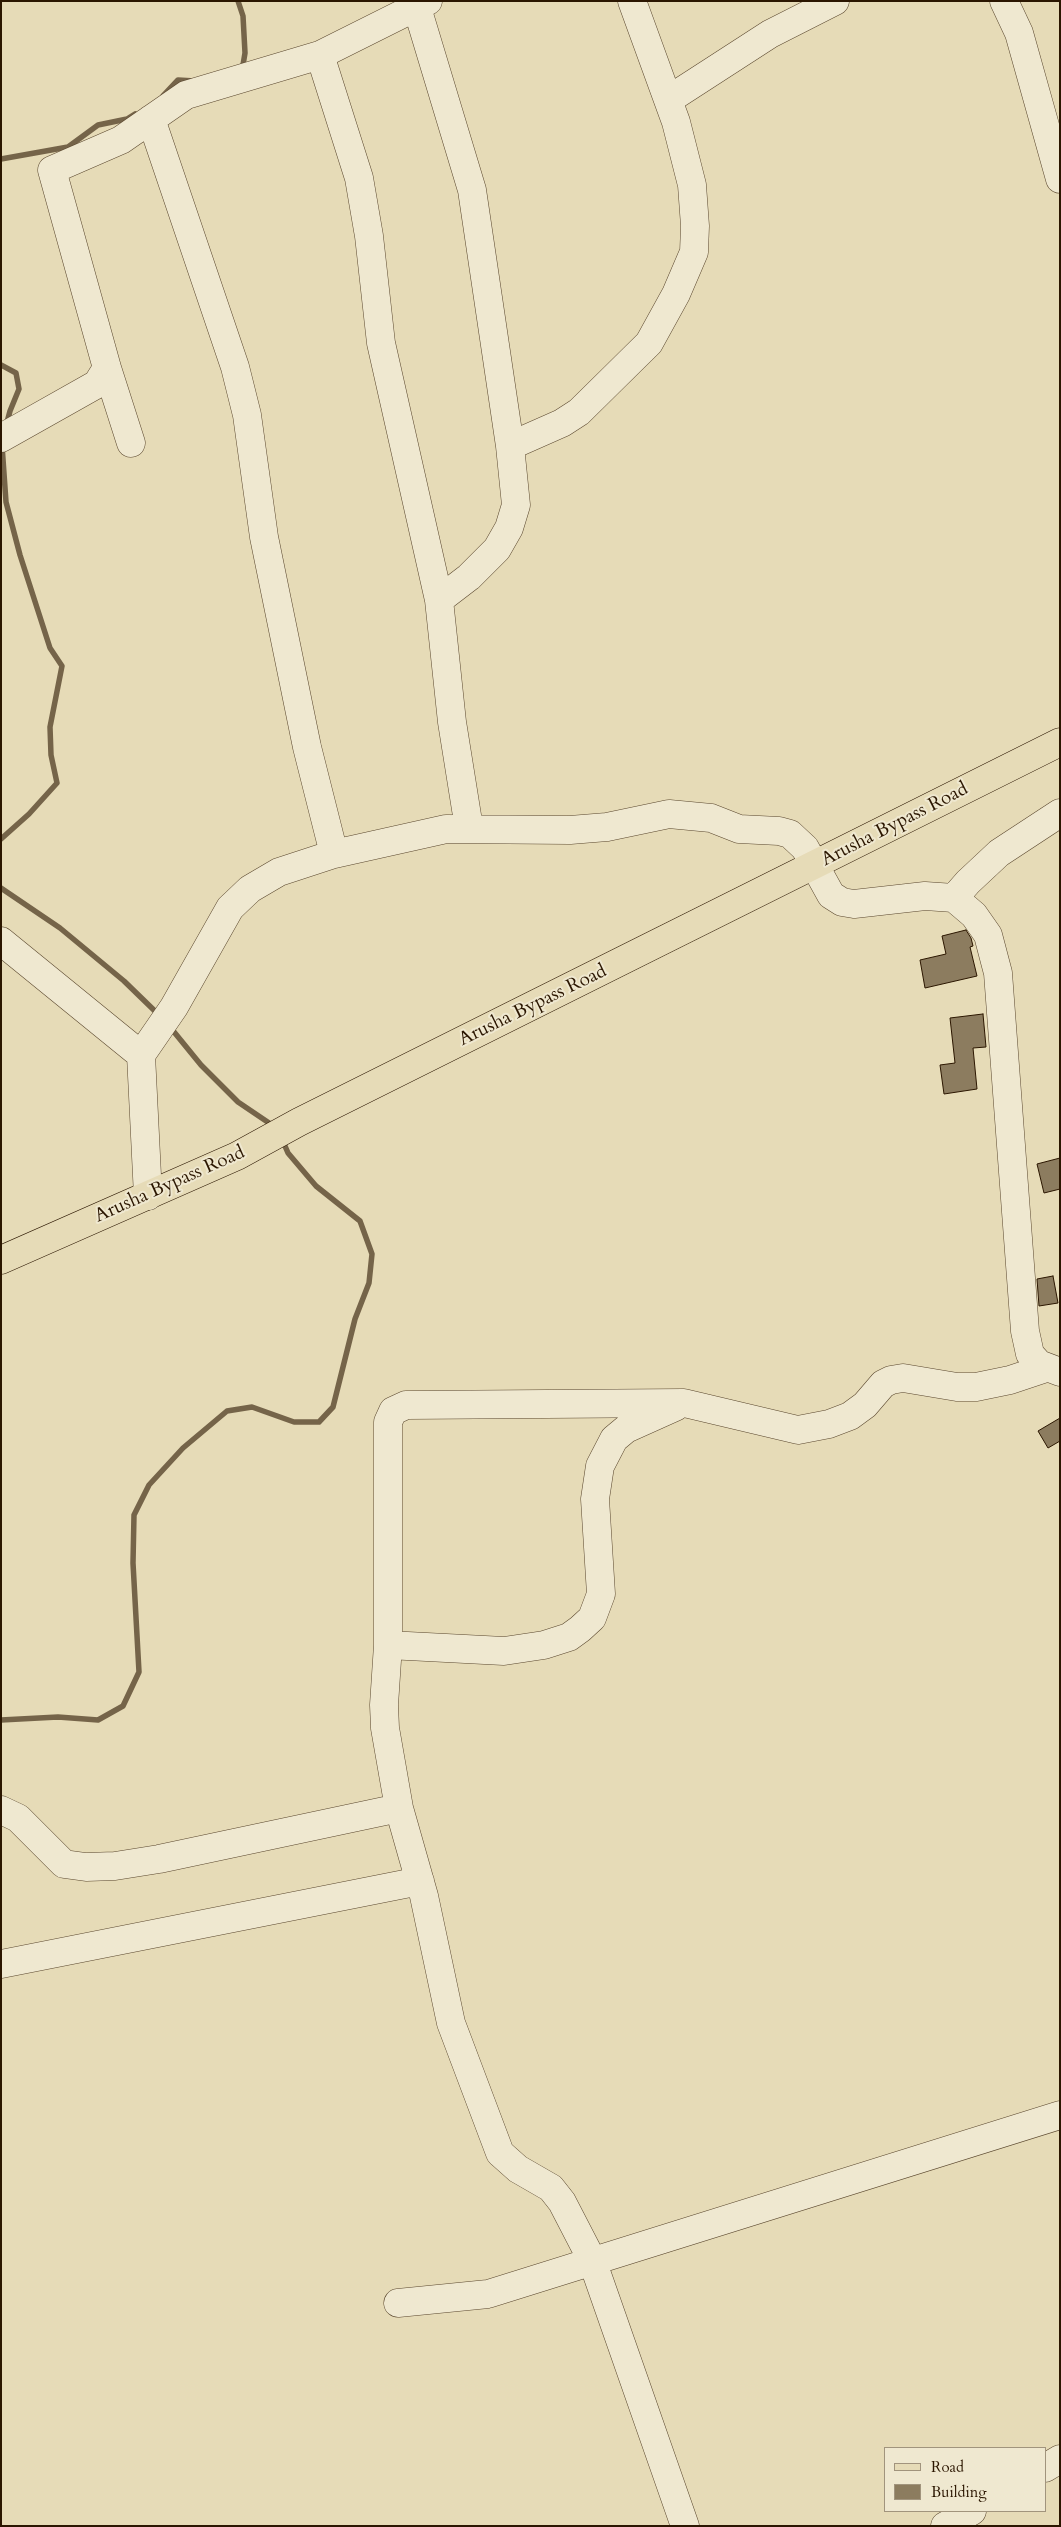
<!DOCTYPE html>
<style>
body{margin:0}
#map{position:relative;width:1061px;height:2527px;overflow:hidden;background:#e6dbb7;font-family:Cardo,serif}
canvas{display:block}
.frame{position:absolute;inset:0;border:2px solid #2b1600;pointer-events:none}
.legend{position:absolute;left:884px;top:2447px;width:162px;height:65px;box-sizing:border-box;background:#efe8d0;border:1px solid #a1947d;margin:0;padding:6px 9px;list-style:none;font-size:15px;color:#2b1600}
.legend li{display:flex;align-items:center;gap:10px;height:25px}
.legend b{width:25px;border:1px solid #a1947d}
</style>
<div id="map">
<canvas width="1061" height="2527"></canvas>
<div class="frame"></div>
<ul class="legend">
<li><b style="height:6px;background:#e6dbb7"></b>Road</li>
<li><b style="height:14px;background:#8c7c5f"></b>Building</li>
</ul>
</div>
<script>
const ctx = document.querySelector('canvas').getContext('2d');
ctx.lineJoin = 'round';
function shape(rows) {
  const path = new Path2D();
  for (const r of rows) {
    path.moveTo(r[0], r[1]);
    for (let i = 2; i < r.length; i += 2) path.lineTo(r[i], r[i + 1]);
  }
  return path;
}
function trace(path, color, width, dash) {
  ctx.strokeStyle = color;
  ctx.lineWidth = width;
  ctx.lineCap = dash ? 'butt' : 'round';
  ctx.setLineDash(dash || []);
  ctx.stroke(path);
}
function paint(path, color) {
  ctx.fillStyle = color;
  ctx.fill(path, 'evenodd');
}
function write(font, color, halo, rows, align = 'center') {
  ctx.font = font + ' Cardo,serif';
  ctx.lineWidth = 4;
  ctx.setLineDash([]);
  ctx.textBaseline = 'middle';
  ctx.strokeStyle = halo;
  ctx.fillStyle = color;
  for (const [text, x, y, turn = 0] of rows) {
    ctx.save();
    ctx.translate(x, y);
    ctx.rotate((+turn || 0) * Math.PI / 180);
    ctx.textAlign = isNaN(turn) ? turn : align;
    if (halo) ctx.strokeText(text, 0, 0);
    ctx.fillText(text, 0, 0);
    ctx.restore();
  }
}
const stream = shape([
 [238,1,243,16,245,53,242,71],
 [163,96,178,80,195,81],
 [1,159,68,147,98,125,127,119,135,114],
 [1,365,16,373,19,389,10,411,6,426],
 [1,839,29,814,57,783,51,755,50,727,62,666,50,648,20,555,6,502,2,445],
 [1,888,60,928,124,981,159,1015],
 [170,1027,201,1065,238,1102,275,1127],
 [1,1720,58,1717,98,1720,123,1706,139,1672,133,1563,134,1515,149,1485,183,1448,227,1411,252,1407,294,1422,319,1422,333,1407,355,1319,369,1283,372,1254,360,1221,316,1186,288,1153,282,1139]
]);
const building = shape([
 [966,930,971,938,973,946,970,947,977,976,925,988,920,960,946,954,942,936,966,930],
 [983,1014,986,1047,973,1048,977,1089,944,1094,940,1065,955,1063,950,1018,983,1014],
 [1060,1158,1060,1189,1044,1193,1037,1164,1060,1158],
 [1053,1276,1058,1303,1039,1306,1037,1279,1053,1276],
 [1060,1418,1060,1441,1048,1448,1038,1431,1060,1418]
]);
const minor = shape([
 [415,1,472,190,510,446,516,505,509,528,497,549,469,577,439,600],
 [1004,1,1019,33,1060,179],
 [320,55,359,178,369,236,381,343,439,600,452,722,469,828],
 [668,100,770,34,835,1],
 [151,119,235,367,247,415,264,537,307,747,334,854],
 [107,368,131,443],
 [1,438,97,384,107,368,52,170,121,140,186,95,320,55,428,1],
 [510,446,562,423,579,412,649,343,676,294,694,252,695,226,692,185,676,122,632,1],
 [954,898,968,882,999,853,1060,813],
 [1,941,141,1055,148,1196],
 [141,1055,174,1007,230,908,250,889,279,872,334,854,446,829,570,830,607,827,669,814,711,818,739,829,779,831,790,834,805,848,831,895,842,902,854,904,925,896,954,898,974,915,988,935,998,973,1025,1331,1030,1354,1039,1364,1060,1372],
 [388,1645,504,1651,544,1645,569,1637,580,1629,592,1618,601,1594,595,1499,600,1466,614,1439,626,1429,675,1407],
 [1,1810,18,1818,64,1864,86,1867,115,1866,159,1859,399,1808],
 [1,1964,420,1881],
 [398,2303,488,2294,1060,2115],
 [1045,2468,1060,2459],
 [685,2526,592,2260,562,2202,551,2188,518,2169,500,2153,451,2023,424,1896,399,1808,385,1728,384,1705,388,1645,388,1422,393,1411,406,1405,684,1403,798,1430,829,1424,850,1416,865,1405,883,1384,891,1380,903,1378,957,1387,976,1387,1010,1380,1046,1368],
 [945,2526,972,2511]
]);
const major = shape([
 [1,1260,237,1156,299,1122,1060,742]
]);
const streetNames = [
 ["Arusha Bypass Road",895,825,-27],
 ["Arusha Bypass Road",533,1006,-26],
 ["Arusha Bypass Road",170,1185,-24]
];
trace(stream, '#756449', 5.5);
paint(building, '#8c7c5f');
trace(building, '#2b1600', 1);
trace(minor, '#5a472e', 29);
trace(major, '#2b1600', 29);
trace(minor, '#efe8d0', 28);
trace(major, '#e6dbb7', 28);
write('19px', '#2b1600', '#efe8d0', streetNames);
</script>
